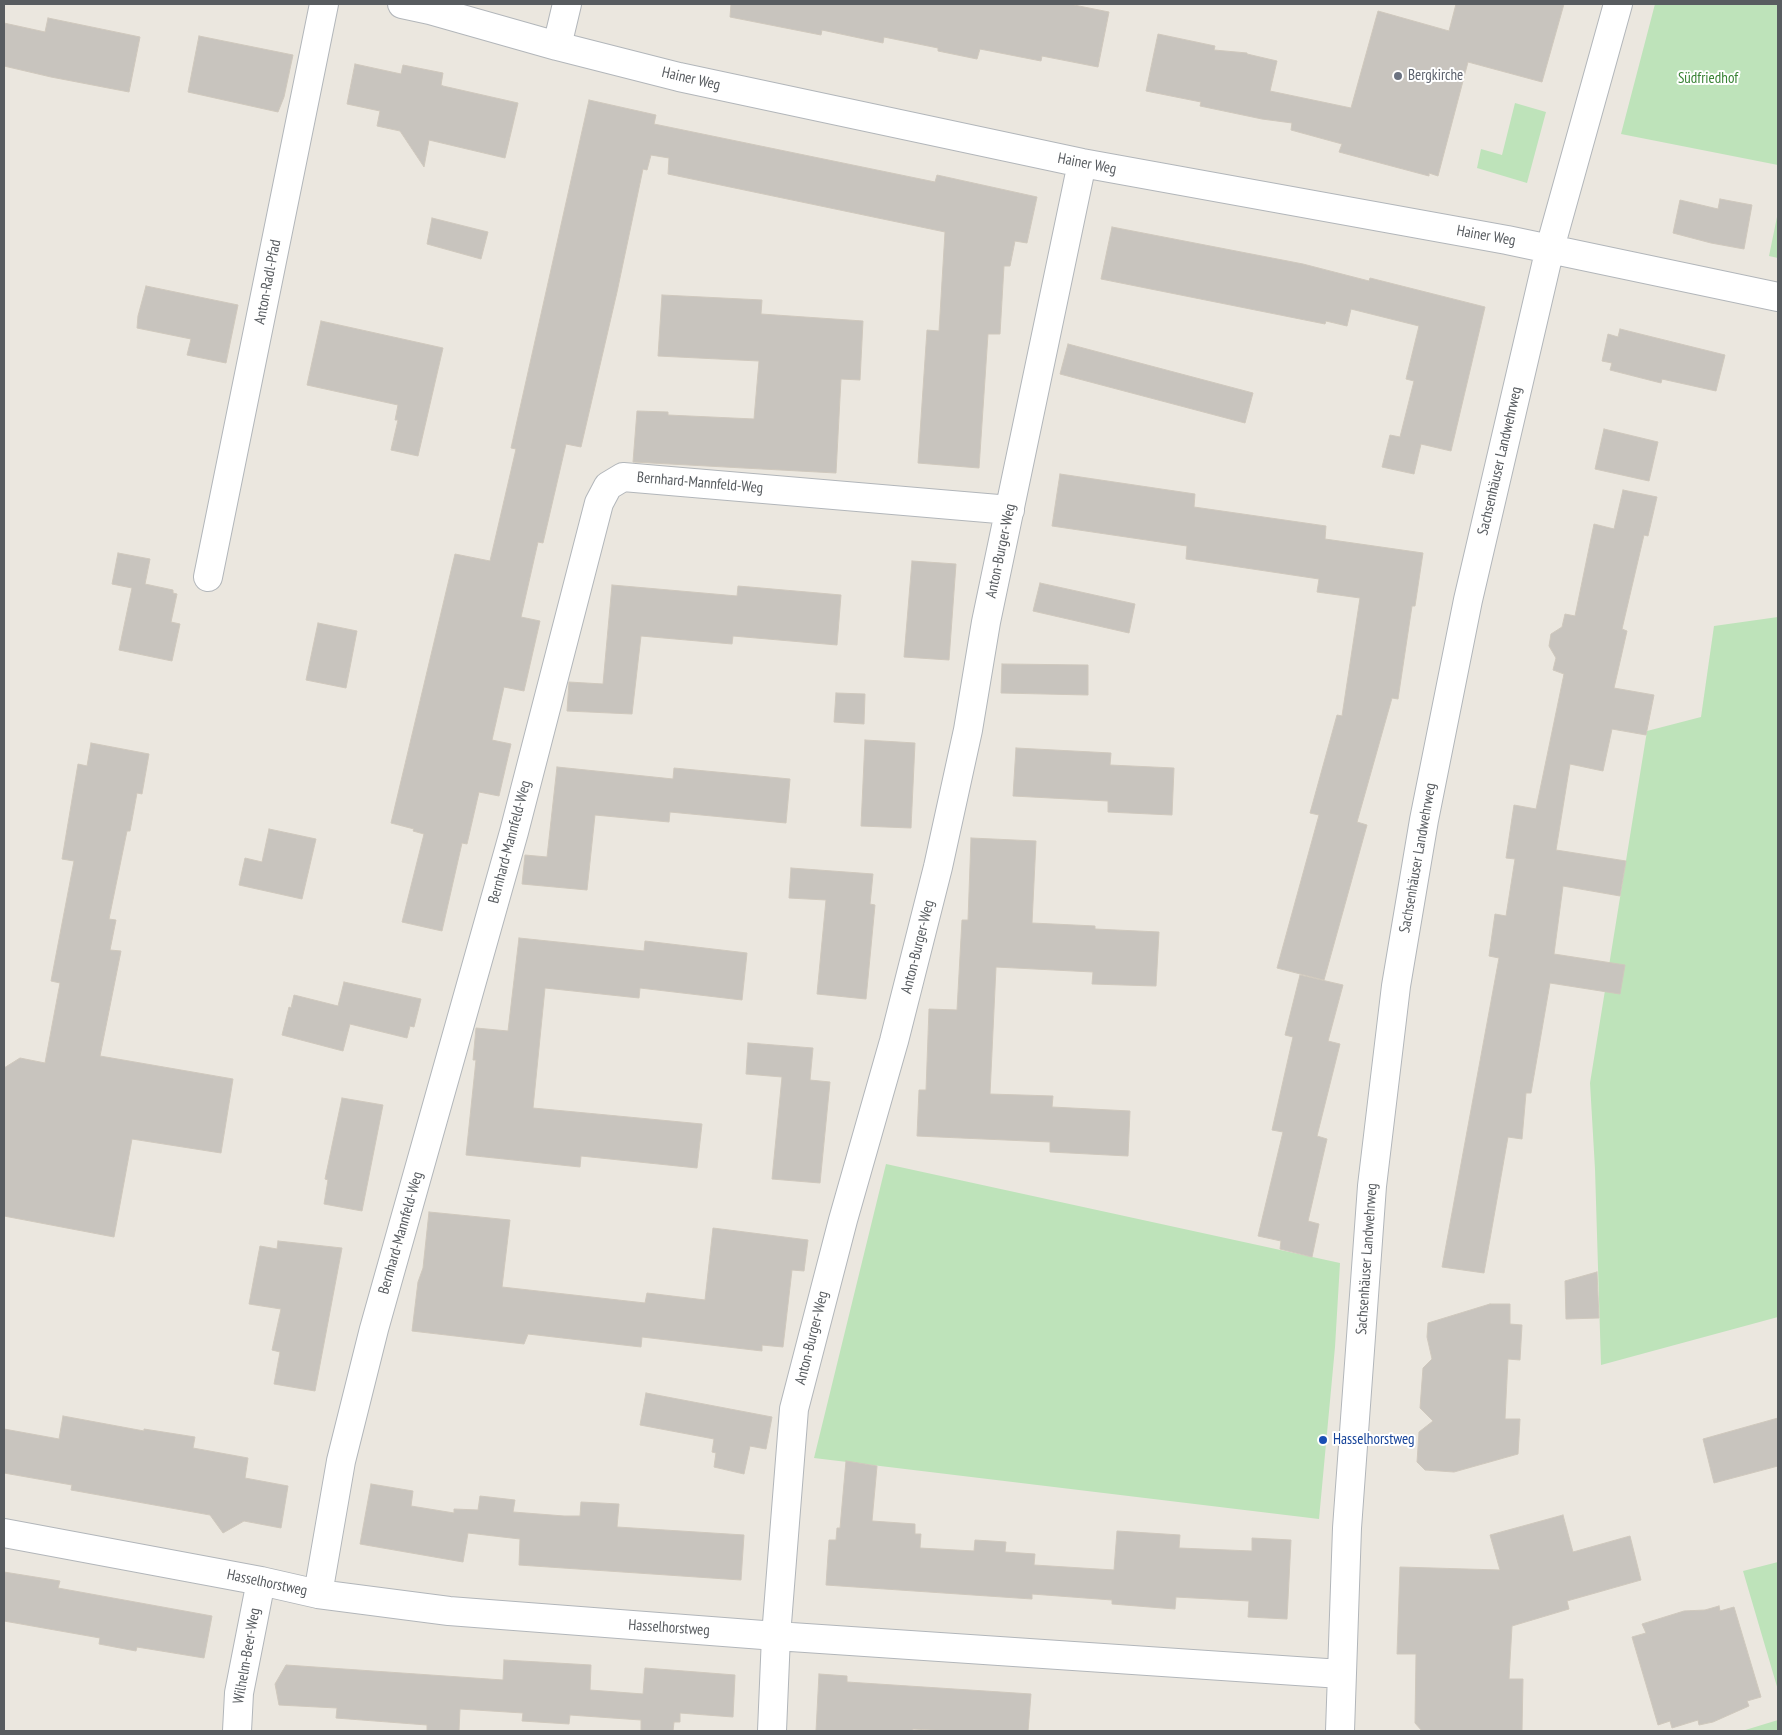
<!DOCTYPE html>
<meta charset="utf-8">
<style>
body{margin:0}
#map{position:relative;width:1782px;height:1735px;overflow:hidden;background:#ebe7df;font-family:"PT Sans Narrow",sans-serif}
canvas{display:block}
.frame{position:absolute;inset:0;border:5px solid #585c60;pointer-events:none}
</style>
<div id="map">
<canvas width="1782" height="1735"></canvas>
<div class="frame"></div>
</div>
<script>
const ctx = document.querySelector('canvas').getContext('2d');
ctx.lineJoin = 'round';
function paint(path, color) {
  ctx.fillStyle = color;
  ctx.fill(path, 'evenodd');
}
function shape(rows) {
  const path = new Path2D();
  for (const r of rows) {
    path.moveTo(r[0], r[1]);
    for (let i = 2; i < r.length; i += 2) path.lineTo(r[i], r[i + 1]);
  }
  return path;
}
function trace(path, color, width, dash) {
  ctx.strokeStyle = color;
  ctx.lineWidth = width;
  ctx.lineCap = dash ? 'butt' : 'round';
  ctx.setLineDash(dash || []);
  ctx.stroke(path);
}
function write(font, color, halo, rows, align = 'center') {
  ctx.font = font + ' "PT Sans Narrow",sans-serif';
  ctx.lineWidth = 4;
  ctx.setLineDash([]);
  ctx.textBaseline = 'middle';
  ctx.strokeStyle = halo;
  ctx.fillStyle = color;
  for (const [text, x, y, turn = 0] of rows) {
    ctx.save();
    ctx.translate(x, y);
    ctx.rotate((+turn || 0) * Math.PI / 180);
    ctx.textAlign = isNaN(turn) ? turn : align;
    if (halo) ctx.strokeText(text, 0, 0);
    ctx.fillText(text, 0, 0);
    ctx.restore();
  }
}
const green = shape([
 [1655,4,1778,4,1778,165,1621,134],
 [1515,103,1546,112,1527,183,1477,168,1481,149,1502,155],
 [1778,212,1778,258,1769,256],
 [1778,617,1778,1317,1601,1365,1595,1169,1590,1083,1647,731,1701,717,1714,626],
 [886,1164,1340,1263,1335,1347,1319,1519,814,1458],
 [1778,1562,1778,1690,1743,1571],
 [1778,1720,1778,1731,1742,1731]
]);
const building = shape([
 [731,4,1069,4,1109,12,1098,67,1042,56,1041,61,980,49,977,59,938,51,938,48,884,37,883,43,822,30,821,35,730,17,731,4],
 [1456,4,1564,4,1542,82,1468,62,1438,176,1429,173,1429,176,1339,152,1342,144,1291,130,1292,123,1262,119,1200,106,1201,102,1146,91,1158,34,1215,46,1214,50,1247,53,1247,54,1277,61,1270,91,1351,108,1378,11,1449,31,1456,4],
 [48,18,140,37,129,92,51,77,4,66,4,23,45,32,48,18],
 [199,36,293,55,284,97,278,112,188,92,199,36],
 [355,64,401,74,403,65,443,73,441,85,443,86,518,103,505,158,429,140,424,167,400,131,377,126,380,111,347,104,355,64],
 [589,100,656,115,654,124,935,182,937,175,1037,197,1027,243,1015,241,1010,266,1004,266,1000,334,988,334,979,468,918,463,927,330,939,331,945,232,668,174,669,158,651,155,647,170,643,169,617,292,581,447,566,444,543,543,538,542,521,617,540,621,524,691,504,687,492,740,511,744,499,796,479,792,467,844,462,843,442,931,402,922,424,834,413,831,414,829,391,823,455,554,490,561,516,449,511,448,589,100],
 [1720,199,1752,205,1744,249,1711,243,1673,233,1680,200,1718,209,1720,199],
 [432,218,488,232,481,259,427,244,432,218],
 [1112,227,1303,264,1369,281,1370,278,1485,307,1451,451,1421,444,1414,474,1382,467,1390,435,1400,437,1414,381,1406,379,1419,326,1351,309,1347,326,1326,321,1325,324,1101,279,1112,227],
 [146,286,238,305,226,363,187,355,191,339,137,328,138,316,146,286],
 [662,295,762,300,761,314,863,321,860,380,841,379,836,473,633,462,637,411,668,412,668,415,754,419,759,361,658,356,662,295],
 [321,321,443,348,418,456,391,450,398,420,395,420,398,405,307,385,321,321],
 [1620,329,1725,355,1716,391,1662,379,1661,383,1610,370,1612,363,1602,361,1608,334,1618,337,1620,329],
 [1068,344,1253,393,1245,423,1060,374,1068,344],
 [1604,429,1658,442,1649,481,1595,469,1604,429],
 [1060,474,1195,494,1194,507,1326,526,1325,539,1423,553,1415,606,1412,606,1398,699,1392,698,1357,822,1367,825,1324,980,1277,968,1319,815,1310,813,1337,715,1342,716,1360,598,1317,592,1319,579,1186,559,1187,546,1052,526,1060,474],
 [1623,490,1657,497,1648,536,1644,535,1622,629,1627,631,1614,688,1654,695,1646,735,1612,729,1603,771,1570,764,1556,850,1626,861,1620,896,1563,886,1554,954,1625,965,1620,994,1550,983,1531,1093,1526,1093,1522,1139,1508,1137,1484,1273,1442,1267,1499,958,1489,956,1495,914,1506,916,1515,859,1506,858,1514,805,1536,809,1564,674,1553,670,1556,658,1549,646,1551,634,1562,627,1565,614,1575,616,1594,524,1614,529,1623,490],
 [118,553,150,559,145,584,173,590,173,593,177,594,171,622,180,624,172,661,119,650,132,588,112,584,118,553],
 [912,561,956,564,949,660,904,657,912,561],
 [1040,583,1135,604,1129,633,1033,611,1040,583],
 [612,585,737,596,738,586,841,595,837,645,733,636,732,644,641,636,632,714,567,711,569,682,603,684,612,585],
 [318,623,357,631,346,688,306,680,318,623],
 [1002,664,1088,665,1088,695,1001,693,1002,664],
 [836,693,865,694,864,724,834,722,836,693],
 [865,740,915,743,911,828,861,826,865,740],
 [91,743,149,754,142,794,137,793,130,831,127,831,109,919,116,920,110,950,121,951,100,1056,233,1079,221,1153,132,1139,114,1237,4,1216,4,1068,20,1058,45,1063,60,983,51,981,74,861,62,859,78,764,87,766,91,743],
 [1016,748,1111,753,1110,765,1174,768,1172,815,1108,812,1108,801,1013,796,1016,748],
 [557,767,673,779,674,768,790,779,786,823,670,812,669,822,595,815,587,890,522,884,525,855,547,857,557,767],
 [269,829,316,839,302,899,239,885,245,858,262,862,269,829],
 [971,838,1036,841,1032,923,1095,926,1095,929,1159,932,1156,986,1092,984,1093,972,996,967,990,1094,1053,1096,1052,1107,1130,1111,1128,1156,1050,1152,1050,1142,917,1136,919,1090,926,1090,929,1009,957,1010,962,920,968,920,971,838],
 [791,868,873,874,870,904,875,905,866,999,817,994,826,900,789,898,791,868],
 [519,938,644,951,645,941,747,953,742,1000,640,988,639,998,545,988,533,1108,702,1124,697,1168,581,1156,580,1167,466,1155,476,1060,473,1060,476,1028,508,1031,519,938],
 [1300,975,1343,985,1328,1041,1340,1044,1317,1136,1327,1139,1308,1221,1319,1224,1312,1257,1280,1249,1281,1241,1258,1236,1283,1132,1272,1130,1293,1037,1285,1035,1300,975],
 [344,982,421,999,414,1027,410,1026,407,1038,350,1024,343,1051,282,1035,289,1007,291,1008,294,995,338,1006,344,982],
 [748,1043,813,1048,810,1080,830,1082,820,1183,772,1179,782,1077,746,1074,748,1043],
 [342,1098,383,1105,362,1211,324,1204,328,1180,325,1179,342,1098],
 [429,1212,510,1220,502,1287,645,1303,647,1293,705,1300,713,1228,808,1240,804,1271,792,1270,783,1347,762,1345,762,1351,642,1337,641,1347,528,1334,524,1344,412,1331,418,1282,423,1268,429,1212],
 [278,1241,342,1248,315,1391,274,1384,280,1352,272,1350,281,1309,249,1304,260,1246,277,1249,278,1241],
 [1597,1272,1599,1318,1566,1319,1565,1281,1597,1272],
 [1490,1304,1510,1304,1510,1324,1522,1325,1520,1360,1508,1359,1505,1419,1520,1419,1518,1454,1454,1472,1425,1470,1417,1462,1419,1432,1433,1421,1420,1408,1423,1368,1432,1359,1427,1337,1428,1323,1490,1304],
 [646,1393,772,1417,766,1449,750,1446,744,1474,714,1467,716,1453,712,1452,714,1439,640,1425,646,1393],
 [63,1416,144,1431,144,1429,195,1437,193,1448,248,1458,245,1478,288,1486,281,1528,244,1521,223,1533,210,1515,71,1490,72,1485,4,1473,4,1429,59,1439,63,1416],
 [1778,1418,1778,1466,1714,1483,1703,1439,1778,1418],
 [846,1461,877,1466,872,1521,915,1524,915,1534,921,1534,920,1548,974,1551,975,1540,1006,1542,1005,1552,1035,1554,1034,1565,1114,1570,1117,1531,1180,1535,1179,1548,1252,1551,1252,1538,1291,1540,1287,1619,1248,1617,1249,1601,1176,1597,1175,1609,1112,1604,1112,1600,1032,1594,1032,1599,826,1585,829,1540,836,1540,837,1528,840,1528,846,1461],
 [371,1484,413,1491,411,1506,454,1513,454,1509,478,1510,480,1496,515,1500,513,1512,564,1516,580,1516,581,1502,619,1504,617,1527,744,1535,741,1580,519,1565,520,1539,468,1533,463,1562,360,1544,371,1484],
 [1563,1515,1573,1552,1630,1536,1641,1580,1567,1601,1569,1609,1512,1626,1509,1679,1523,1679,1522,1731,1422,1731,1415,1723,1416,1654,1397,1654,1400,1567,1500,1570,1490,1535,1563,1515],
 [4,1572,60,1581,58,1588,212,1616,204,1658,137,1647,136,1651,99,1644,100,1638,4,1621,4,1572],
 [1719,1606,1720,1611,1734,1607,1761,1697,1747,1701,1749,1706,1713,1722,1699,1725,1698,1720,1672,1728,1670,1721,1658,1725,1632,1637,1646,1633,1642,1624,1684,1611,1705,1610,1719,1606],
 [504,1660,591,1665,590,1690,643,1694,645,1668,735,1675,733,1717,680,1713,680,1722,674,1722,673,1731,641,1731,641,1720,570,1715,569,1724,522,1721,523,1713,460,1709,459,1731,427,1731,427,1725,336,1718,337,1708,279,1705,275,1684,286,1665,503,1680,504,1660],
 [819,1674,847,1676,847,1682,1031,1694,1028,1731,946,1731,913,1729,912,1731,816,1731,819,1674]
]);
const minor = shape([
 [402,4,430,10,557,46,679,77,1082,163,1507,240,1778,297],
 [557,46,567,4],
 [208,577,324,4],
 [4,1533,261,1581,318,1594,449,1611,776,1636,1341,1674],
 [318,1594,341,1461,374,1329,514,832,599,503,608,486,623,477,1010,510],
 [237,1731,239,1693,261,1581],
 [772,1731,776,1636,794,1409,843,1220,894,1041,938,867,968,730,986,622,1082,163],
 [1340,1731,1347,1528,1372,1186,1396,986,1424,820,1468,600,1550,248,1618,4]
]);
const markers = [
 [1398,76,5,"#6b7280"],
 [1323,1440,5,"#1a4fb4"]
];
const worshipNames = [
 ["Bergkirche",1408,76]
];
const streetNames = [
 ["Hainer Weg",691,79,13],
 ["Hainer Weg",1087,164,11],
 ["Hainer Weg",1486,236,10],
 ["Anton-Radl-Pfad",268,282,-79],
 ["Sachsenhäuser Landwehrweg",1500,461,-77],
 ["Bernhard-Mannfeld-Weg",700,483,5],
 ["Anton-Burger-Weg",1001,551,-78],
 ["Bernhard-Mannfeld-Weg",510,842,-75],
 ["Sachsenhäuser Landwehrweg",1418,858,-80],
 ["Anton-Burger-Weg",918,947,-76],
 ["Bernhard-Mannfeld-Weg",401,1233,-74],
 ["Sachsenhäuser Landwehrweg",1367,1259,-86],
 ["Anton-Burger-Weg",812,1338,-76],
 ["Hasselhorstweg",267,1583,12],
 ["Hasselhorstweg",669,1628,4],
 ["Wilhelm-Beer-Weg",247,1656,-80]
];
const parkNames = [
 ["Südfriedhof",1708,79]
];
const transitNames = [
 ["Hasselhorstweg",1333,1440]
];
paint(green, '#bee3ba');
paint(building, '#c8c4be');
trace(building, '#cfc8bd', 1);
trace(minor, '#b2b6ba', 30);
trace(minor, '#fff', 28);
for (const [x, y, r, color] of markers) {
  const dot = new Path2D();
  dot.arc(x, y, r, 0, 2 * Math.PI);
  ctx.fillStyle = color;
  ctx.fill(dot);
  trace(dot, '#fff', 2);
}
write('15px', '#5b616d', '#fff', worshipNames, 'left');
write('15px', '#585c60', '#fff', streetNames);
write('15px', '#388234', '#fff', parkNames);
write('15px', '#164399', '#fff', transitNames, 'left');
</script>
